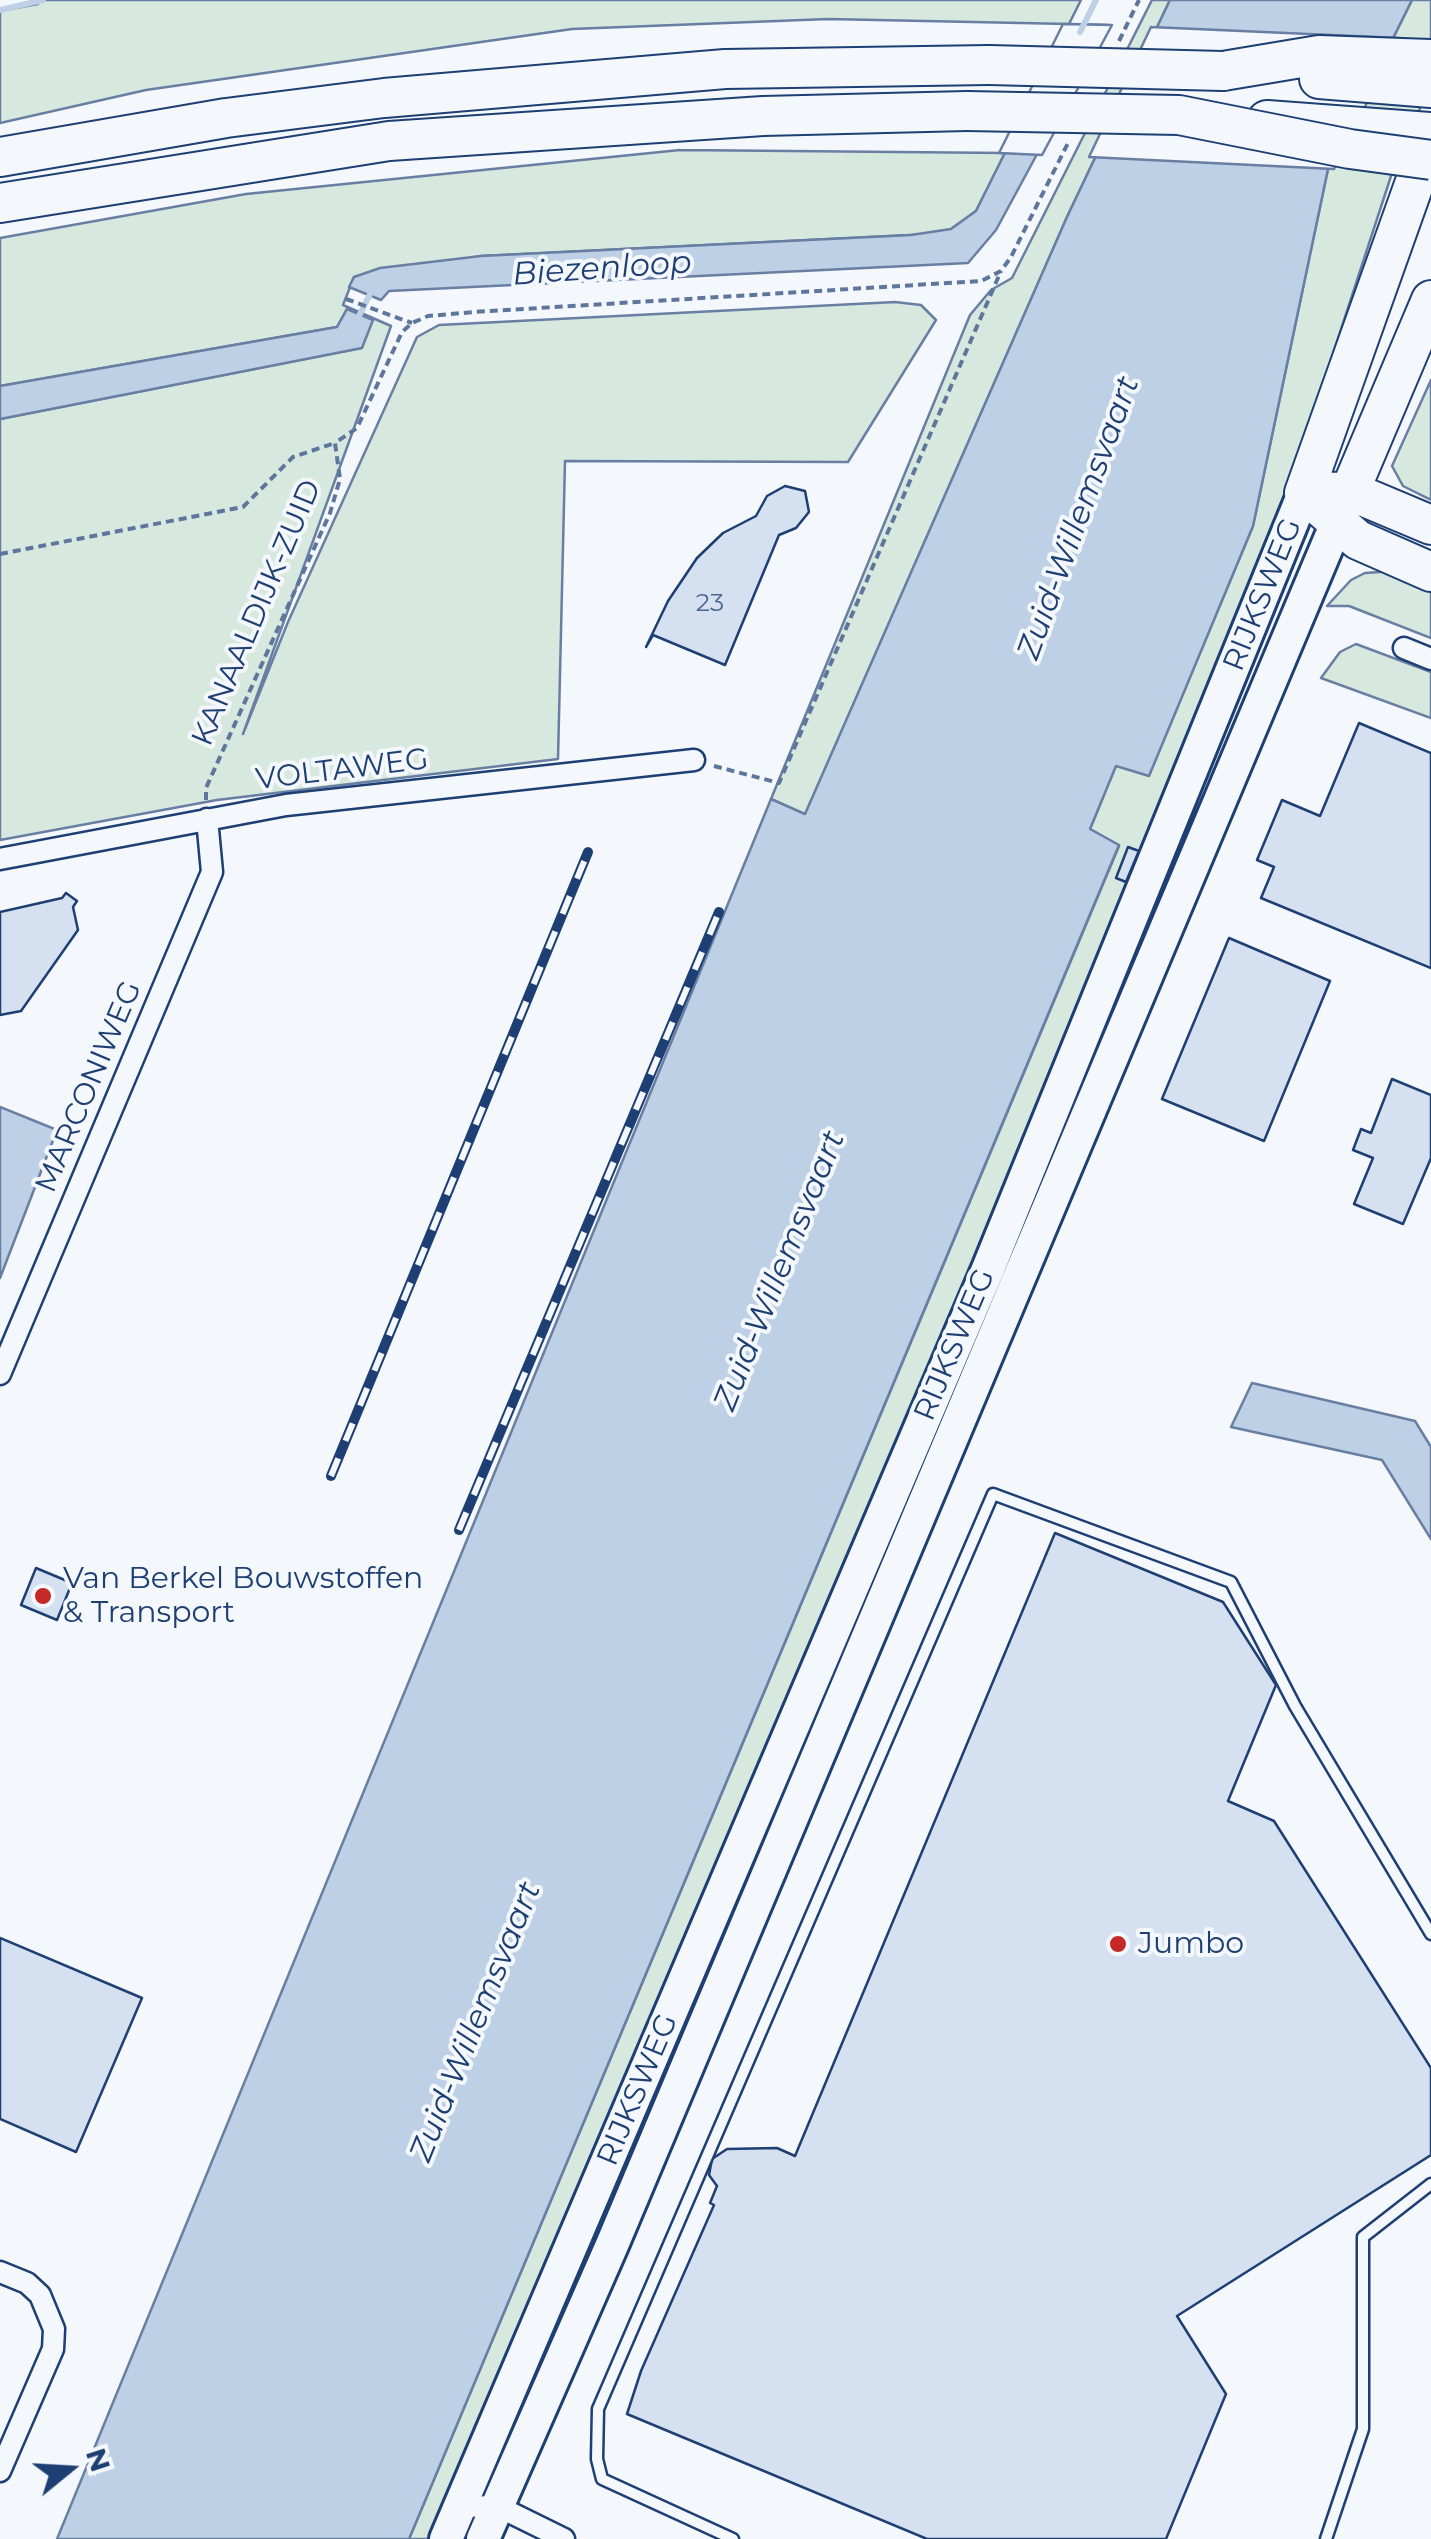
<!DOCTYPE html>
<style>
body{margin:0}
#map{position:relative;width:1431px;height:2539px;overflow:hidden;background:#f4f7fb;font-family:Montserrat,sans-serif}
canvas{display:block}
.north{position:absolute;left:20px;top:2419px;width:100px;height:100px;-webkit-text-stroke:8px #f4f7fb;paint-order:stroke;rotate:72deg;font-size:28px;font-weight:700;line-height:40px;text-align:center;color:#1d3f73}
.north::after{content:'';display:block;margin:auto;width:35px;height:45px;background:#1d3f73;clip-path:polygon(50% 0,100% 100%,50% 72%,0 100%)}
</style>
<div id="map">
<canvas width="1431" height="2539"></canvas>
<div class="north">N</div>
</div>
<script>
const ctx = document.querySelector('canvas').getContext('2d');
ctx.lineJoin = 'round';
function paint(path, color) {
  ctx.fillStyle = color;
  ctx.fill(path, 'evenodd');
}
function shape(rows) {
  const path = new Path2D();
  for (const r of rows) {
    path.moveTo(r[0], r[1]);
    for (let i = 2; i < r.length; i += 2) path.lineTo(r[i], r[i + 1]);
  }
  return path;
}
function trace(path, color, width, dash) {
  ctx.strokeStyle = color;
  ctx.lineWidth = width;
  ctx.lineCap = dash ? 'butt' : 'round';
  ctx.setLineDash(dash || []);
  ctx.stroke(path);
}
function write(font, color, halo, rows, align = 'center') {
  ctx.font = font + ' Montserrat,sans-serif';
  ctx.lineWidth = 8;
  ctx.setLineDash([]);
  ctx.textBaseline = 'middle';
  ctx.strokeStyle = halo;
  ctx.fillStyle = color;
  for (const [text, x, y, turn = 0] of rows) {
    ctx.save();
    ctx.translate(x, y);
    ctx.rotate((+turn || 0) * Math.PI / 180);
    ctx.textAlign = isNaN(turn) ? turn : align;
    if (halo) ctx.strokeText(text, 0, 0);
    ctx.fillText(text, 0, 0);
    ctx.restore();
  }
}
const green = shape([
 [38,0,1081,0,1069,24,828,19,572,29,146,90,0,123,0,11,38,4,38,0],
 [1152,0,1170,0,1067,217,805,815,771,799,970,315,991,290,1012,278,1152,0],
 [1412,0,1431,0,1431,83,1392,173,1288,492,947,1327,622,2100,429,2539,409,2539,1119,846,1090,829,1116,765,1149,775,1253,526,1328,169,1412,0],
 [680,150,1005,153,976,211,951,229,931,234,481,256,354,277,343,305,391,326,243,734,288,622,417,337,439,325,895,302,921,305,936,320,848,462,565,461,558,759,217,800,0,840,0,419,361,348,347,309,337,327,0,386,0,238,246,194,680,150],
 [1431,380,1431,500,1403,486,1392,466,1431,380],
 [1395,571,1431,585,1431,638,1349,606,1327,606,1351,580,1365,573,1395,571],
 [1356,644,1431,672,1431,718,1321,678,1340,652,1356,644]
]);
const water = shape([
 [1170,0,1412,0,1328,169,1253,526,1149,776,1116,766,1090,829,1119,845,409,2539,57,2539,771,799,805,814,1067,217,1170,0],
 [1069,24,1107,25,996,230,968,263,389,291,381,300,349,287,354,277,380,268,481,256,911,235,951,229,976,211,1069,24],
 [347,309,373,320,362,348,0,419,0,386,337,327,347,309],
 [0,1107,57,1130,0,1278,0,1107],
 [1252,1383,1415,1421,1431,1447,1431,1539,1382,1460,1231,1427,1252,1383]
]);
const pier = shape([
 [1063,24,1112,25,1042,155,999,153,1063,24],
 [1151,27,1399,38,1334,169,1089,157,1151,27]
]);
const stream = shape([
 [0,10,43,0],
 [1080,32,1096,0],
 [356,322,373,288]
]);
const building = shape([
 [785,486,805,491,809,512,796,528,779,535,725,665,653,635,646,647,668,601,697,558,723,533,756,516,767,496,785,486],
 [1359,723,1431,753,1431,968,1261,898,1274,867,1257,860,1282,800,1320,816,1359,723],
 [1128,847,1139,851,1126,882,1116,878,1128,847],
 [66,893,77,901,73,907,78,930,21,1011,0,1015,0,912,62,898,66,893],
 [1229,938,1330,981,1264,1141,1162,1099,1229,938],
 [1392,1079,1431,1095,1431,1158,1403,1224,1354,1204,1373,1158,1353,1150,1361,1129,1371,1133,1392,1079],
 [1055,1533,1223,1602,1276,1685,1228,1801,1274,1821,1431,2068,1431,2155,1177,2316,1226,2394,1166,2539,927,2539,627,2414,641,2371,714,2205,710,2203,717,2186,709,2175,712,2159,727,2149,777,2148,795,2156,1055,1533],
 [36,1568,72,1583,57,1620,21,1605,36,1568],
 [0,1938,142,1998,76,2152,0,2119,0,1938]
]);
const path = shape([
 [1119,41,1139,0],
 [346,299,412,323],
 [0,554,243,507,293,457,335,443],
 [714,766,779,783,1001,271],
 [206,800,206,788,330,513,340,479,335,443,357,428,402,332,412,323,428,316,474,312,981,281,1001,271,1011,257,1068,143]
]);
const lane = shape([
 [733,2539,602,2479,597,2459,598,2409,993,1494,1231,1582,1295,1706,1431,1934],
 [1326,2539,1363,2429,1363,2237,1431,2184]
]);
const street = shape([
 [1404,648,1431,659],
 [0,859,286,805,694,760],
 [0,1374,212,872,207,819],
 [0,2272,27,2283,40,2295,54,2329,53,2349,0,2471],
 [459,2507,497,2506,564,2539]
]);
const primary = shape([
 [446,2539,988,1269,1304,493],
 [483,2539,612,2245,1347,499]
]);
const highway = shape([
 [1223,71,1319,55,1431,59],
 [1319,79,1431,88],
 [1267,120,1431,132],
 [0,157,226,118,384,98,725,69,989,65],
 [0,203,389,141,763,116,967,111],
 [1350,491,1431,300],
 [1327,492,1350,491,1431,525],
 [1304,493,1431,137],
 [1304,493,1358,540,1431,572]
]);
const rail = shape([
 [331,1476,588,852],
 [459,1530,719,912]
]);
const highwayBridge = shape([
 [989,65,1223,71],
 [967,111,1179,115,1350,149,1431,160]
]);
const markers = [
 [43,1596,10,"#c62828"],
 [1118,1944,10,"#c62828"]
];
const numberNames = [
 ["23",710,604]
];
const streetNames = [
 ["RIJKSWEG",1263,595,-68],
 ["KANAALDIJK-ZUID",257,613,-67],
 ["VOLTAWEG",342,770,-7],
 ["MARCONIWEG",89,1087,-67],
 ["RIJKSWEG",955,1345,-67],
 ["RIJKSWEG",638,2090,-67]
];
const poiNames = [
 ["Van Berkel Bouwstoffen",63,1579],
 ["& Transport",63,1613],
 ["Jumbo",1138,1944]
];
const waterNames = [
 ["Biezenloop",602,269,-4],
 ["Zuid-Willemsvaart",1079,518,-70],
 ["Zuid-Willemsvaart",780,1271,-68],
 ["Zuid-Willemsvaart",476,2022,-68]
];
paint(green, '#d7e8df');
trace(green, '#687fa3', 2.5);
paint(water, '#bed0e5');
trace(water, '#687fa3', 2.5);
paint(pier, '#f4f7fb');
trace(pier, '#687fa3', 2.5);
trace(stream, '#bed0e5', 6);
paint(building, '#d5e0f0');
trace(building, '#1d3f73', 2.5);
trace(lane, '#1d3f73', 15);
trace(street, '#1d3f73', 25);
trace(primary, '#1d3f73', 38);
trace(highway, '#1d3f73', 42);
trace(path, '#5e769c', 4, [8, 5]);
trace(lane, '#f4f7fb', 10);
trace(street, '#f4f7fb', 20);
trace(primary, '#f4f7fb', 32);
trace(highway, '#f4f7fb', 38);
trace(rail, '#1d3f73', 10);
trace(rail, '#f4f7fb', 6, [19]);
trace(highwayBridge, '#1d3f73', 42, []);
trace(highwayBridge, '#f4f7fb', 38);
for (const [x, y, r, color] of markers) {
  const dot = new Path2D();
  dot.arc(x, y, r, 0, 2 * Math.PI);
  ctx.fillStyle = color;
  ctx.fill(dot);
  trace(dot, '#f4f7fb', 4);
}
write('25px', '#4b6792', null, numberNames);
write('30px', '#1d3f73', '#f4f7fb', streetNames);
write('30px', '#1d3f73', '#f4f7fb', poiNames, 'left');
write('italic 32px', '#1d3f73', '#f4f7fb', waterNames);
</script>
